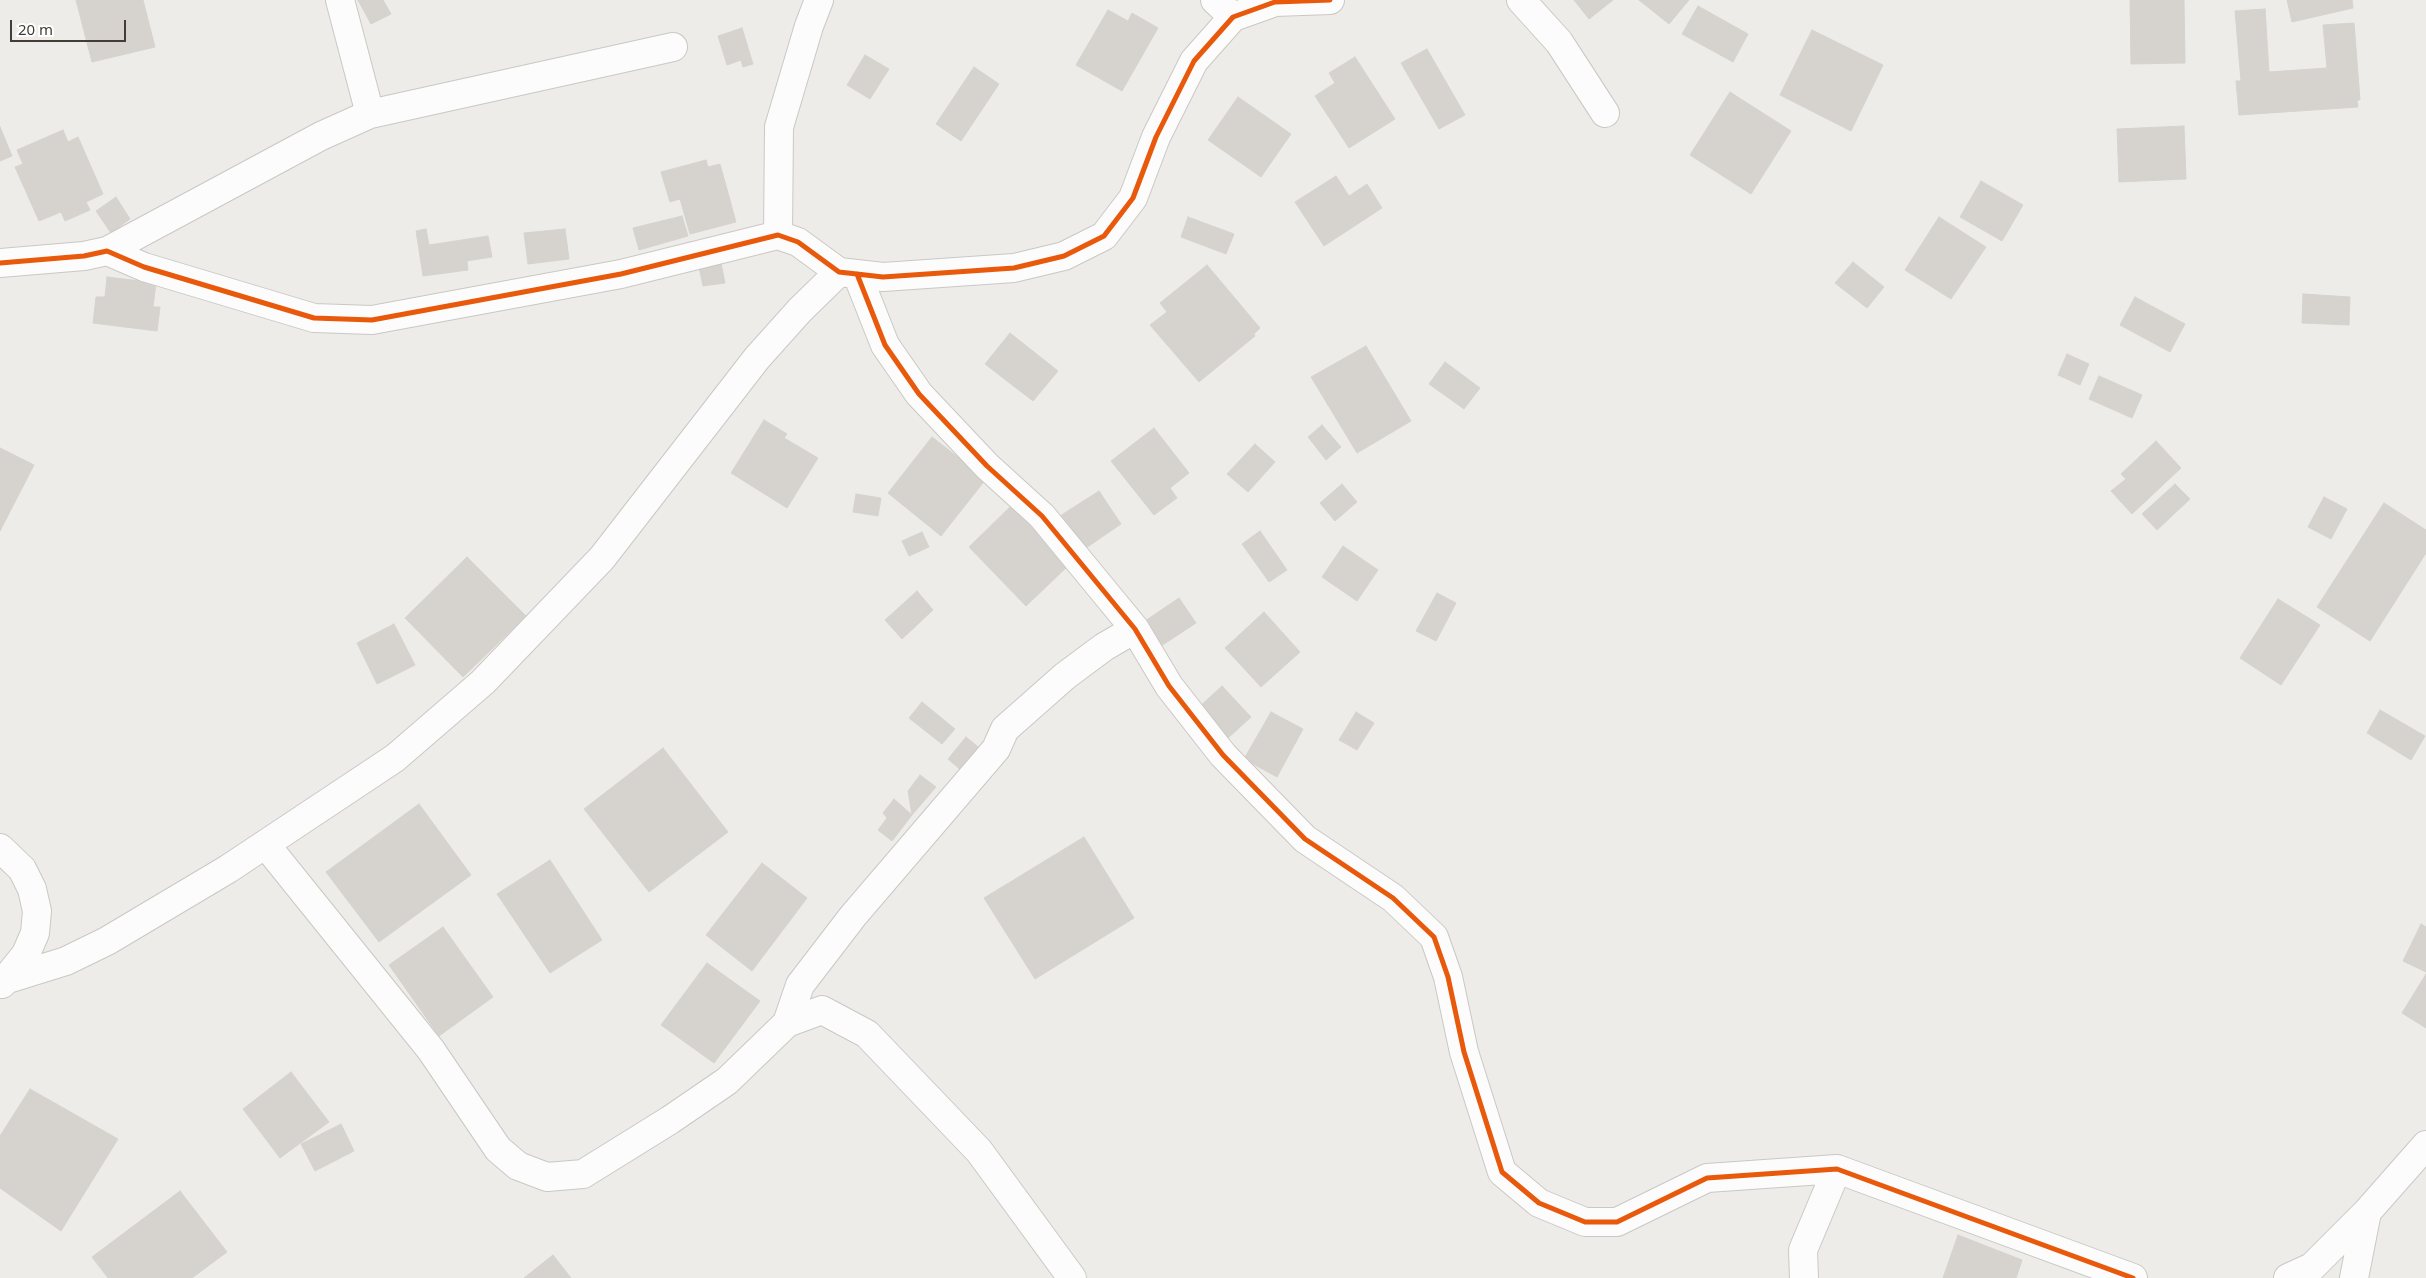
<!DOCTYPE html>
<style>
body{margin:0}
#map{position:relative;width:2426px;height:1278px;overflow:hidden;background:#eeece8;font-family:"Noto Sans",sans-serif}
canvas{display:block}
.scale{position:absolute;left:10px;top:20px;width:116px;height:22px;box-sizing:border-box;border:2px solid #433d35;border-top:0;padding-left:6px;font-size:15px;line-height:18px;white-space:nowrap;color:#433d35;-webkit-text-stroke:4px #fff;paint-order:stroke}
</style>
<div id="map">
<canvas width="2426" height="1278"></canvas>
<div class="scale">20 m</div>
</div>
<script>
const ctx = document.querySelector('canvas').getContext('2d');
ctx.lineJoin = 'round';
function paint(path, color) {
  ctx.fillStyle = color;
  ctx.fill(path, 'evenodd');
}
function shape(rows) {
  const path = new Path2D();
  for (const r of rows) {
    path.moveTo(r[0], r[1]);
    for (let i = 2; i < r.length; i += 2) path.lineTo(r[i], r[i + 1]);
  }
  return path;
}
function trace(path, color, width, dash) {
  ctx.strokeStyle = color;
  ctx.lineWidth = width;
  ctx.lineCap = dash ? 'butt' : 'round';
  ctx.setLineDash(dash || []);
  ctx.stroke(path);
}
const building = shape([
 [76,0,143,0,155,47,92,62,76,0],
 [358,0,383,0,391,14,371,24,358,0],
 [1574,0,1613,0,1589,19,1574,0],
 [1639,0,1689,0,1669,24,1639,0],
 [2130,0,2184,0,2185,63,2131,64,2130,0],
 [2287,0,2352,0,2353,8,2292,22,2287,0],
 [1698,6,1748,34,1733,62,1682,34,1698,6],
 [2265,9,2269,72,2327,68,2323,25,2354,23,2360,100,2357,100,2358,107,2239,115,2236,81,2241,81,2235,11,2265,9],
 [1108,10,1128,21,1132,13,1158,28,1122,91,1076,65,1108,10],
 [742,28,753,64,743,67,741,60,727,65,718,36,742,28],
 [1812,30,1883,65,1851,131,1780,95,1812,30],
 [1427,49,1465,115,1439,129,1401,63,1427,49],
 [865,55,889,69,870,99,847,85,865,55],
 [1355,57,1395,119,1349,148,1315,96,1335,83,1329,73,1355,57],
 [974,67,999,84,961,141,936,124,974,67],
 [1730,92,1791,131,1751,194,1690,155,1730,92],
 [1238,97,1291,134,1261,177,1208,140,1238,97],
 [2184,126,2186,179,2119,182,2117,129,2184,126],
 [0,127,12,156,0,161,0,127],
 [63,130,68,142,78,137,103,194,86,202,90,210,65,221,61,212,39,221,15,167,23,164,17,150,63,130],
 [706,160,708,167,720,164,736,222,690,234,680,199,670,202,661,172,706,160],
 [1336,176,1349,196,1367,184,1382,208,1324,246,1295,202,1336,176],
 [1981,181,2023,205,2002,241,1960,217,1981,181],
 [116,197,130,219,111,233,96,211,116,197],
 [682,216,688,236,639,250,633,228,682,216],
 [1188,217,1234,234,1226,254,1181,237,1188,217],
 [1939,217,1986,247,1951,299,1905,270,1939,217],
 [426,229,429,245,488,236,492,257,467,261,468,270,423,276,416,231,426,229],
 [565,229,569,259,528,264,524,233,565,229],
 [1853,262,1884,287,1867,308,1835,283,1853,262],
 [721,263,725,283,703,286,699,267,721,263],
 [1207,265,1260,328,1254,334,1255,336,1199,382,1150,325,1167,312,1160,303,1207,265],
 [107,277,156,283,153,307,160,307,157,331,93,323,96,297,105,297,107,277],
 [2303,294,2350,297,2349,325,2302,323,2303,294],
 [2135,297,2185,324,2170,352,2120,325,2135,297],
 [1010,333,1058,371,1033,401,985,364,1010,333],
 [1366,346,1411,421,1357,453,1311,377,1366,346],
 [2067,354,2089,364,2080,385,2058,375,2067,354],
 [1445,362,1480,388,1464,409,1429,384,1445,362],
 [2099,376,2142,395,2132,418,2089,399,2099,376],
 [764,420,787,434,784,438,818,458,787,508,731,473,764,420],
 [1322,425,1341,447,1326,460,1308,437,1322,425],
 [1154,428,1189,473,1170,488,1177,498,1154,515,1111,461,1154,428],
 [932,437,986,479,941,536,888,493,932,437],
 [2156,441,2181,468,2132,514,2111,491,2126,479,2121,474,2156,441],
 [1255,444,1275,462,1248,492,1227,474,1255,444],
 [0,448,34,465,0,531,0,448],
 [1342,484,1357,502,1335,521,1320,503,1342,484],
 [2175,484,2190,499,2157,530,2142,514,2175,484],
 [1099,491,1121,524,1083,550,1060,516,1099,491],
 [856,494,881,498,878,516,853,512,856,494],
 [2324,497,2347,509,2331,539,2308,527,2324,497],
 [2384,503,2426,530,2426,553,2370,641,2317,607,2384,503],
 [1011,506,1069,565,1026,606,969,547,1011,506],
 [1260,531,1287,570,1269,582,1242,544,1260,531],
 [922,532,929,547,909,556,902,541,922,532],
 [1343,546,1378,570,1357,601,1322,577,1343,546],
 [467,557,526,616,463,677,405,618,467,557],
 [917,591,933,610,902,639,885,620,917,591],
 [1437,593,1456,603,1436,641,1416,631,1437,593],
 [1179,598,1196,623,1161,646,1145,621,1179,598],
 [2278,599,2320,625,2281,685,2240,658,2278,599],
 [1264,612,1300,652,1261,687,1225,648,1264,612],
 [394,624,415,665,377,684,357,643,394,624],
 [1222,686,1251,717,1227,739,1198,708,1222,686],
 [922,702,955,729,942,744,909,718,922,702],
 [2380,710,2425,736,2411,760,2367,733,2380,710],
 [1271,712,1303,729,1277,777,1244,759,1271,712],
 [1356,712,1374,723,1357,750,1339,740,1356,712],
 [966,737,982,750,963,772,948,759,966,737],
 [663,748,728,832,649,892,584,809,663,748],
 [920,775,936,787,912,815,908,791,920,775],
 [894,799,912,815,892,841,878,830,887,818,883,813,894,799],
 [419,804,471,875,379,942,326,872,419,804],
 [1084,837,1134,918,1035,979,984,898,1084,837],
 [550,860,602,940,550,973,497,894,550,860],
 [762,863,807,898,752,971,706,935,762,863],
 [2421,924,2426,927,2426,972,2403,961,2421,924],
 [443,927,493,997,439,1036,389,965,443,927],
 [707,963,760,1001,714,1063,661,1025,707,963],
 [2426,974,2426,1028,2402,1013,2426,974],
 [291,1072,329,1122,280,1158,243,1109,291,1072],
 [30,1089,118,1139,61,1231,0,1188,0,1136,30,1089],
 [341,1124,354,1151,315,1171,301,1144,341,1124],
 [180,1191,227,1252,192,1278,108,1278,92,1257,180,1191],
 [1958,1235,2022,1260,2016,1278,1943,1278,1958,1235],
 [553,1255,571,1278,524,1278,553,1255]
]);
const minor = shape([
 [340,0,370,114],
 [1215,0,1233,17],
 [1521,0,1559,42,1605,113],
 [778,235,779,127,809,26,819,0],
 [107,251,321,136,370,114,673,47],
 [0,263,84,256,107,251,144,267,314,318,372,320,621,274,778,235,798,242,839,272,883,277,1014,268,1064,256,1104,236,1133,198,1156,137,1194,61,1233,17,1275,2,1330,0],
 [857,274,885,345,919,394,987,466,1042,516,1135,629,1169,686,1223,755,1305,839,1393,898,1434,937,1448,977,1464,1052,1502,1172,1539,1203,1585,1222,1617,1222,1707,1178,1837,1169,2133,1278],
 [266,845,431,1050,498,1149,518,1166,547,1177,583,1174,670,1120,727,1081,787,1023,822,1010,867,1034,979,1151,1072,1278],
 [0,848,22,869,32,889,37,911,35,933,26,954,2,984],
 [5,980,66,961,107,941,228,869,395,758,483,682,602,558,757,358,800,310,839,272],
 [787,1023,800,985,853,916,996,749,1005,729,1065,676,1104,647,1135,629],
 [1804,1278,1803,1250,1837,1169],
 [2288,1278,2312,1267,2367,1212,2426,1145],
 [2354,1278,2367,1212]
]);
const cycleway = shape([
 [0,263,84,256,107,251,144,267,314,318,372,320,621,274,778,235,798,242,839,272,883,277,1014,268,1064,256,1104,236,1133,198,1156,137,1194,61,1233,17,1275,2,1330,0],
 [857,274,885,345,919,394,987,466,1042,516,1135,629,1169,686,1223,755,1305,839,1393,898,1434,937,1448,977,1464,1052,1502,1172,1539,1203,1585,1222,1617,1222,1707,1178,1837,1169,2133,1278]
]);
paint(building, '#d6d3cf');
trace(building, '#d6d3ce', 1);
trace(minor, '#cac8c4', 30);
trace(minor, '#fcfcfc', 28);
trace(cycleway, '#e8590c', 5);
</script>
